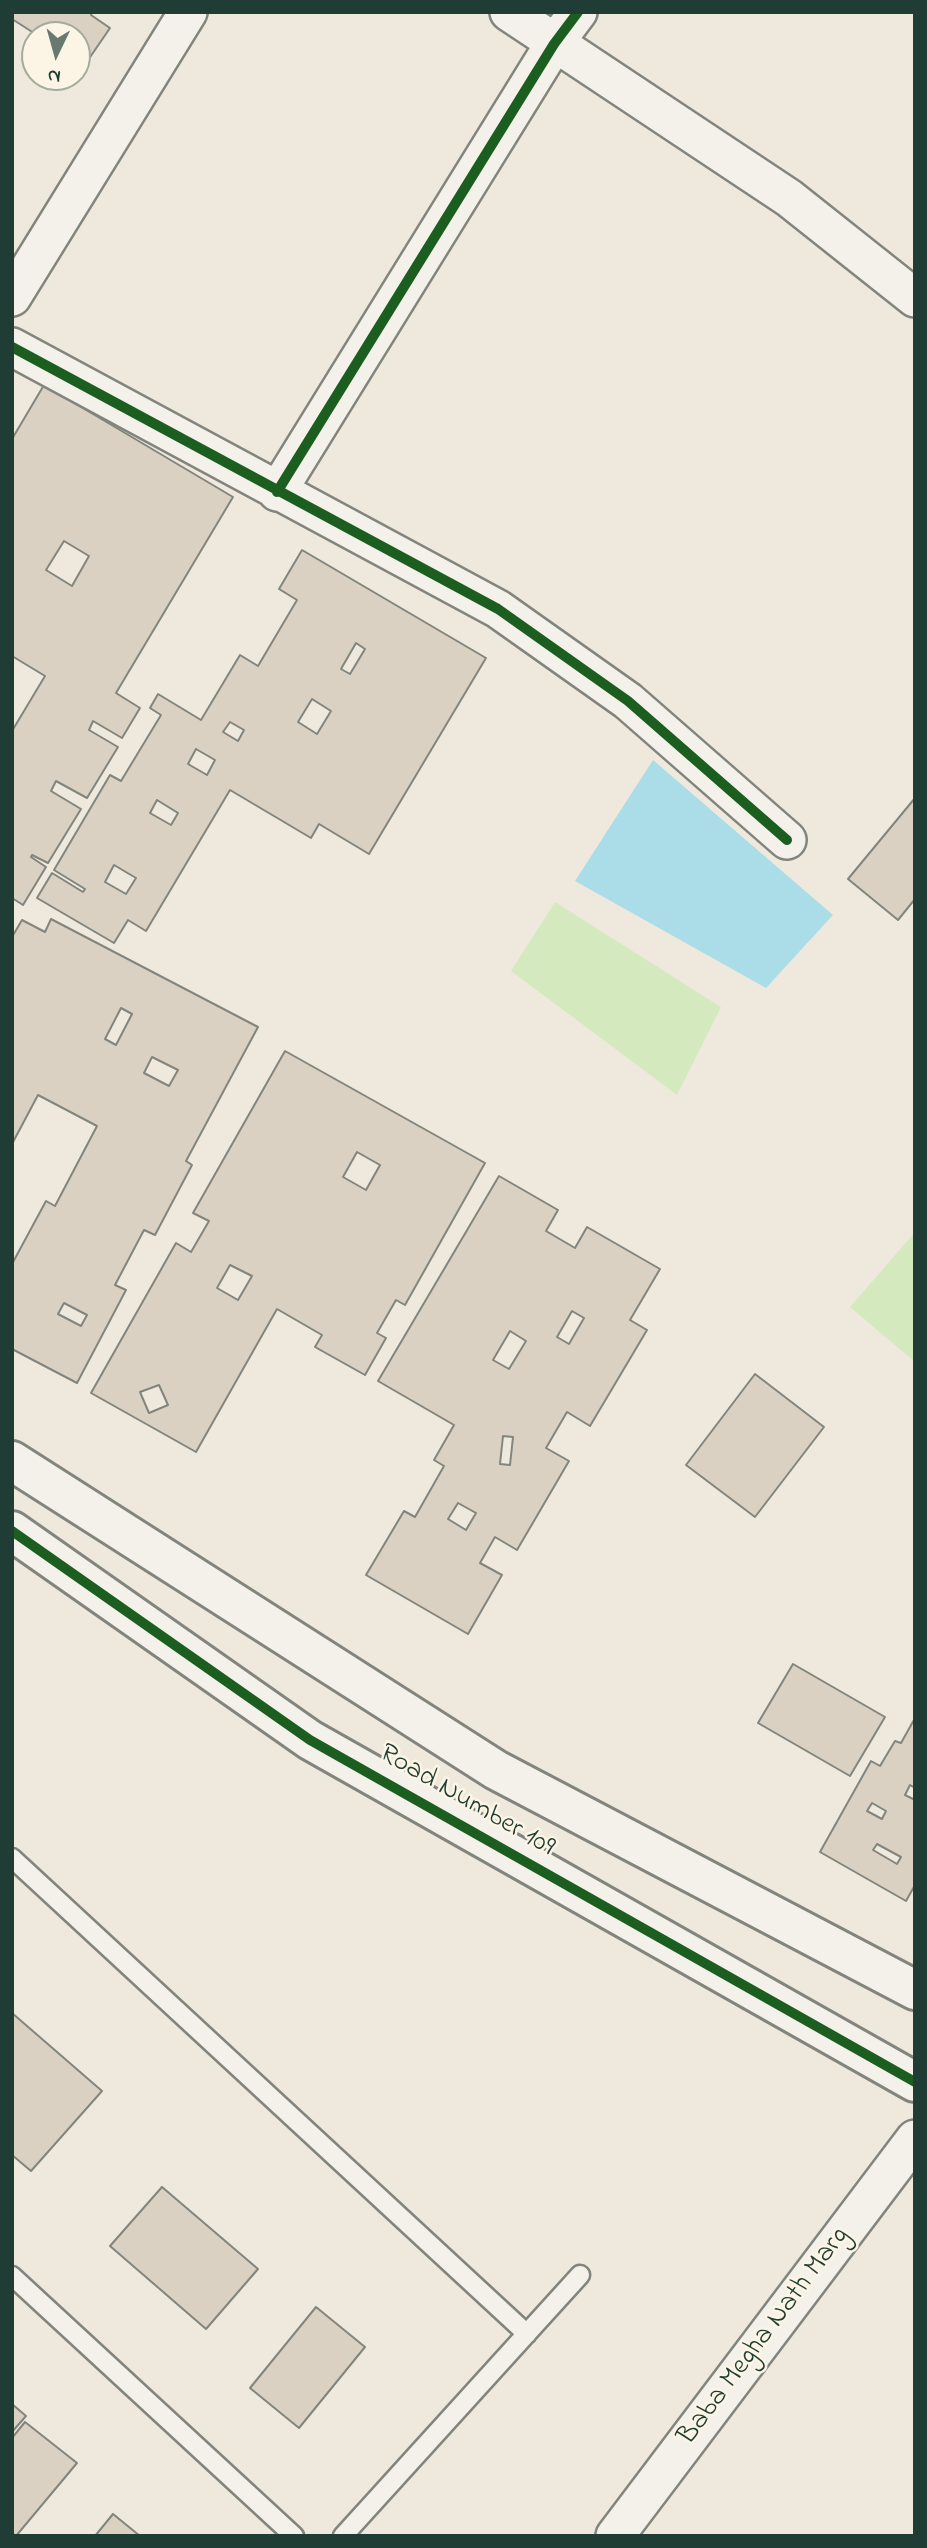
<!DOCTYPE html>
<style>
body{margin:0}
#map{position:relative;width:927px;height:2548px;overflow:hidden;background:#efe9dd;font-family:"Indie Flower",sans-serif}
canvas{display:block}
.frame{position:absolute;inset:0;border:14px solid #1f3d34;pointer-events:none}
.north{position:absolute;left:21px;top:21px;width:70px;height:70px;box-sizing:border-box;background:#fcf5e5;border:2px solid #a4ab9e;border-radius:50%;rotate:185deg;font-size:19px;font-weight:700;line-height:28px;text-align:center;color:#1f3d34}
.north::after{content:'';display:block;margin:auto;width:24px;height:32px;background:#68796f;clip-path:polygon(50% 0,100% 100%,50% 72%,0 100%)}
</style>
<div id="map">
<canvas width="927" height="2548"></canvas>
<div class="frame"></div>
<div class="north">N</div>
</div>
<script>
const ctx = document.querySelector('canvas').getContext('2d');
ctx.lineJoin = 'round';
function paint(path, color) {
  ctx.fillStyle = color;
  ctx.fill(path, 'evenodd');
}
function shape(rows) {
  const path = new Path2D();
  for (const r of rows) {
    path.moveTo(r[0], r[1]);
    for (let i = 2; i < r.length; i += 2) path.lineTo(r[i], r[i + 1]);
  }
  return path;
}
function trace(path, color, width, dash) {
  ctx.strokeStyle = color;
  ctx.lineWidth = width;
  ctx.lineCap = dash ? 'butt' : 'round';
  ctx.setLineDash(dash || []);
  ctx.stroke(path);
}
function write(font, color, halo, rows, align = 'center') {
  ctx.font = font + ' "Indie Flower",sans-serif';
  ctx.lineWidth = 5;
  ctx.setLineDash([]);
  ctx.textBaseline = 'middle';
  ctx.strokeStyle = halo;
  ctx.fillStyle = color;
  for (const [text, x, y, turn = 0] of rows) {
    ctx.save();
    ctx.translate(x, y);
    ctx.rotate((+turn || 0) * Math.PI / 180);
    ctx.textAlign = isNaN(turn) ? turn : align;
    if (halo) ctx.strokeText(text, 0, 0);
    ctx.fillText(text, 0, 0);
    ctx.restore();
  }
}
const green = shape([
 [555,902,721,1007,677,1095,511,971],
 [915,1232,915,1362,850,1307]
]);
const water = shape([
 [653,760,833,915,766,988,575,881]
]);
const building = shape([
 [12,12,92,12,91,15,110,28,84,66,77,62,77,35,37,35,12,19,12,12],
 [44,385,233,497,116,693,140,708,122,738,93,721,89,730,118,747,87,798,56,781,51,791,81,809,48,863,32,855,31,857,46,867,23,905,12,898,12,731,45,676,12,656,12,439,44,385],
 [64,541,89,556,72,586,46,570,64,541],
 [302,550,486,658,369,854,319,824,311,838,230,790,146,931,128,920,114,943,37,898,52,873,83,892,85,889,54,870,110,775,121,781,161,715,150,708,158,694,201,720,240,655,258,666,297,600,279,589,302,550],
 [356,643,365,649,350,674,341,669,356,643],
 [312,699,331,711,317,734,298,722,312,699],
 [230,722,244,730,238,741,223,732,230,722],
 [196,749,215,760,207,775,188,764,196,749],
 [157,800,178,813,171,825,150,813,157,800],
 [114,865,136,878,126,894,105,882,114,865],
 [915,798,915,899,898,920,848,879,915,798],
 [51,919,258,1027,186,1161,192,1165,155,1235,144,1230,115,1285,126,1290,77,1383,12,1349,12,1264,46,1201,55,1206,97,1126,38,1095,12,1144,12,937,22,920,45,932,51,919],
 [121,1008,132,1014,116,1045,105,1039,121,1008],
 [152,1057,178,1070,169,1086,144,1073,152,1057],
 [64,1303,87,1315,81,1326,58,1314,64,1303],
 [285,1051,485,1163,405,1305,396,1300,377,1333,386,1338,365,1375,315,1347,322,1335,277,1309,196,1452,91,1393,176,1243,191,1252,209,1221,193,1213,285,1051],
 [357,1152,380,1165,366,1190,343,1177,357,1152],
 [230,1265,252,1276,238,1300,217,1288,230,1265],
 [159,1385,168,1405,149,1413,140,1392,159,1385],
 [499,1176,558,1210,546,1231,575,1248,587,1227,660,1269,630,1320,647,1330,590,1426,567,1412,546,1448,569,1461,517,1550,495,1537,480,1563,502,1575,468,1634,366,1575,404,1511,415,1517,444,1466,434,1460,454,1425,378,1381,499,1176],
 [572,1311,584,1318,569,1344,557,1337,572,1311],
 [510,1331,526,1341,509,1369,493,1360,510,1331],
 [503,1436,513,1437,510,1465,500,1464,503,1436],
 [458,1503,476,1513,466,1530,448,1519,458,1503],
 [755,1374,824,1427,755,1517,686,1465,755,1374],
 [793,1664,885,1717,850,1776,758,1723,793,1664],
 [915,1718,915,1788,910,1785,905,1795,915,1800,915,1885,906,1901,820,1852,871,1761,880,1766,895,1741,901,1743,915,1718],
 [872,1803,886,1811,882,1819,867,1811,872,1803],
 [877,1844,901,1857,897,1864,873,1850,877,1844],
 [12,2013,102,2091,31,2171,12,2155,12,2013],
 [162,2187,258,2269,206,2329,110,2246,162,2187],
 [316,2307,365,2347,299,2428,250,2388,316,2307],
 [12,2404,26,2416,12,2432,12,2404],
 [25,2422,77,2463,16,2536,12,2533,12,2438,25,2422],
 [113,2514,140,2536,95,2536,113,2514]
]);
const service = shape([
 [12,1858,527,2334],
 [12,2276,294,2536],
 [343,2536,580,2275]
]);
const minor = shape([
 [509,12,789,198,915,298],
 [12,297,188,12],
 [12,347,498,609,628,701,787,840],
 [277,492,554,44,578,12],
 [615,2536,915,2139]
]);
const tertiary = shape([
 [12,1461,496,1770,915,1990],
 [12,1531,310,1740,915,2082]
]);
const cycleway = shape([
 [12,347,498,609,628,701,787,840],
 [277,492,554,44,578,12],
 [12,1531,310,1740,915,2082]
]);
const streetNames = [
 ["Road Number 109",466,1802,30],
 ["Baba Megha Nath Marg",765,2337,-53]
];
paint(green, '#d5e9bf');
paint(water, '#aadde7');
paint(building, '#dbd1c3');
trace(building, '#82857e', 2);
trace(service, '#82857e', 23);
trace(minor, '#82857e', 42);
trace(tertiary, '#82857e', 44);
trace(service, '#f4f1ea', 18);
trace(minor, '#f4f1ea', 37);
trace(tertiary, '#f4f1ea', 38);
trace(cycleway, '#1b5e20', 10);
write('28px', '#1f3d34', '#fcf5e5', streetNames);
</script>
